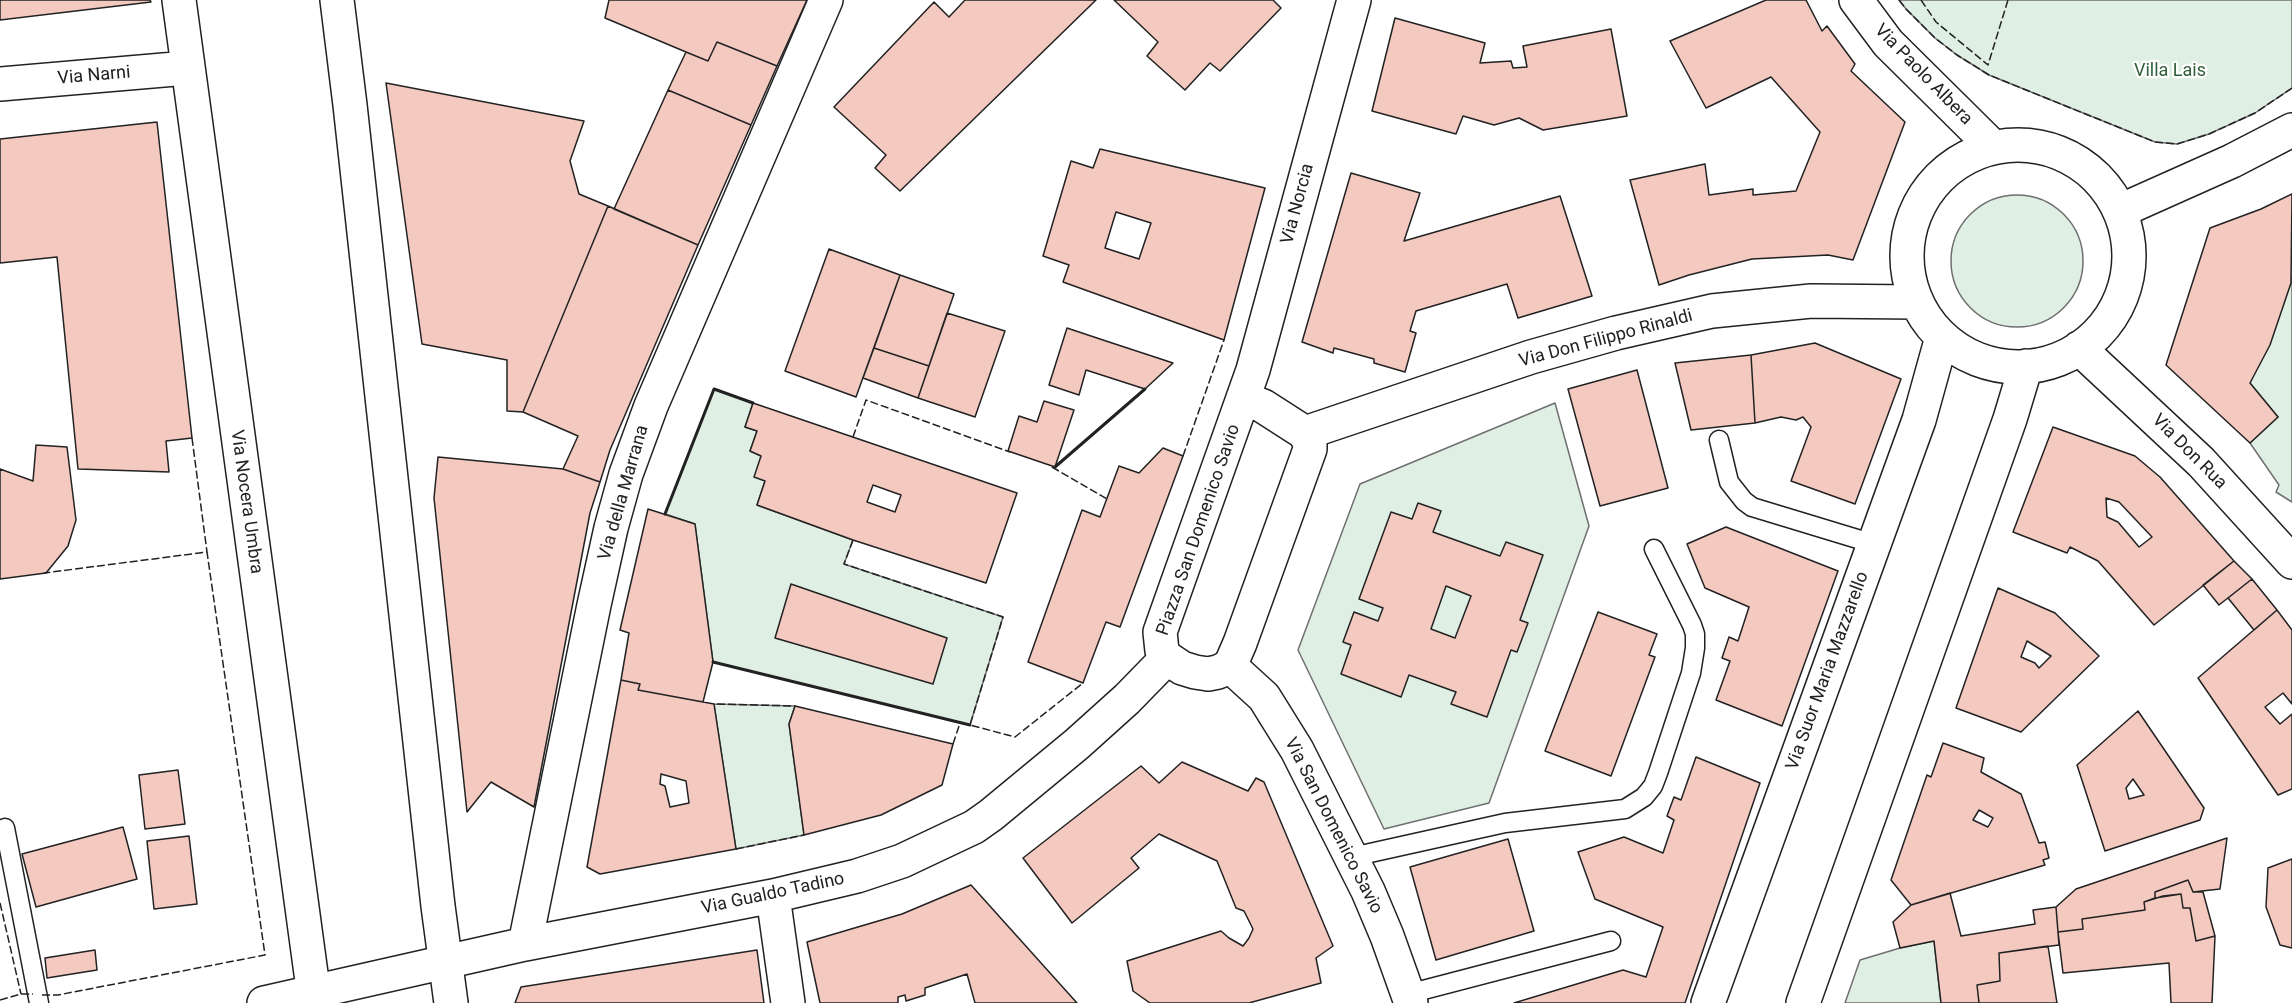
<!DOCTYPE html>
<style>
body{margin:0}
canvas{display:block;background:#fff}
</style>
<canvas width="2292" height="1003"></canvas>
<script>
const ctx = document.querySelector('canvas').getContext('2d');
ctx.lineJoin = 'round';
function paint(path, color) {
  ctx.fillStyle = color;
  ctx.fill(path, 'evenodd');
}
function shape(rows) {
  const path = new Path2D();
  for (const r of rows) {
    if (r.length === 3) {
      path.moveTo(r[0] + r[2], r[1]);
      path.arc(r[0], r[1], r[2], 0, 2 * Math.PI);
      continue;
    }
    path.moveTo(r[0], r[1]);
    for (let i = 2; i < r.length; i += 2) path.lineTo(r[i], r[i + 1]);
  }
  return path;
}
function trace(path, color, width, dash) {
  ctx.strokeStyle = color;
  ctx.lineWidth = width;
  ctx.lineCap = dash ? 'butt' : 'round';
  ctx.setLineDash(dash || []);
  ctx.stroke(path);
}
function write(font, color, halo, rows, align = 'center') {
  ctx.font = font + ' Roboto,sans-serif';
  ctx.lineWidth = 4.5;
  ctx.setLineDash([]);
  ctx.textBaseline = 'middle';
  ctx.strokeStyle = halo;
  ctx.fillStyle = color;
  for (const [text, x, y, turn = 0] of rows) {
    ctx.save();
    ctx.translate(x, y);
    ctx.rotate((+turn || 0) * Math.PI / 180);
    ctx.textAlign = isNaN(turn) ? turn : align;
    if (halo) ctx.strokeText(text, 0, 0);
    ctx.fillText(text, 0, 0);
    ctx.restore();
  }
}
const green = shape([
 [1899,0,2292,0,2292,88,2255,113,2209,134,2177,144,2155,142,1989,75,1957,55,1935,38,1906,9,1899,0],
 [2017,261,66],
 [2292,274,2292,502,2276,492,2279,485,2250,443,2278,417,2250,383,2291,283,2292,274],
 [714,389,753,403,745,427,757,431,750,451,761,456,765,481,757,505,853,540,844,564,1003,617,970,725,713,662,695,524,665,514,714,389],
 [1555,403,1589,526,1489,803,1384,829,1298,650,1360,484,1555,403],
 [714,704,795,706,789,724,804,835,736,849,714,704],
 [1934,941,1941,1003,1845,1003,1860,960,1900,948,1934,941]
]);
const building = shape([
 [0,0,150,0,151,2,0,20,0,0],
 [609,0,807,0,777,66,717,42,708,61,686,52,605,18,609,0],
 [965,0,1096,0,900,191,875,168,886,155,834,107,934,2,949,17,965,0],
 [1114,0,1273,0,1281,8,1220,71,1210,63,1185,90,1147,56,1158,42,1114,0],
 [1766,0,1806,0,1822,31,1827,26,1855,64,1851,71,1905,122,1853,260,1828,255,1752,259,1689,275,1659,285,1630,180,1705,164,1709,195,1753,189,1753,195,1796,191,1820,132,1771,77,1706,108,1670,41,1766,0],
 [1395,18,1485,43,1480,63,1511,61,1513,68,1527,67,1523,46,1611,29,1627,116,1543,130,1519,118,1494,125,1463,116,1456,134,1372,111,1395,18],
 [717,42,777,66,751,125,668,90,686,52,708,61,717,42],
 [386,83,584,121,570,161,579,194,608,206,523,412,507,411,507,360,422,344,386,83],
 [668,90,751,125,698,245,614,209,668,90],
 [157,122,192,438,166,441,169,472,78,469,57,257,0,263,0,139,157,122],
 [1100,149,1265,188,1224,340,1063,282,1069,265,1043,256,1071,161,1093,168,1100,149],
 [1116,212,1151,223,1139,259,1105,248,1116,212],
 [1351,173,1420,193,1404,241,1560,196,1592,296,1518,318,1507,284,1416,311,1410,331,1416,333,1405,372,1374,363,1374,359,1334,348,1333,353,1302,342,1351,173],
 [2292,194,2291,283,2270,345,2250,383,2278,417,2250,443,2166,365,2210,228,2261,209,2292,194],
 [608,206,698,245,610,450,600,482,563,469,578,436,523,412,608,206],
 [829,249,900,275,856,397,785,371,829,249],
 [900,275,954,294,929,366,874,348,900,275],
 [947,313,1005,331,975,417,918,398,947,313],
 [1067,328,1106,341,1173,363,1145,389,1086,370,1079,395,1049,385,1067,328],
 [1815,343,1901,379,1855,504,1791,481,1811,427,1803,417,1796,420,1781,417,1755,423,1751,355,1815,343],
 [874,348,929,366,918,398,863,378,874,348],
 [1751,355,1755,423,1691,430,1675,363,1751,355],
 [1637,370,1668,488,1600,506,1568,389,1637,370],
 [1044,401,1074,410,1055,467,1008,451,1019,416,1037,422,1044,401],
 [753,403,1017,493,986,583,853,540,757,505,765,481,754,477,761,456,750,451,757,431,745,427,753,403],
 [873,485,901,495,895,512,867,502,873,485],
 [2053,427,2135,456,2160,477,2234,561,2154,625,2098,561,2070,547,2067,553,2013,532,2053,427],
 [2106,498,2119,502,2152,537,2139,547,2118,522,2107,517,2106,498],
 [36,445,67,447,76,520,68,546,46,573,0,579,0,469,33,481,36,445],
 [1163,448,1183,456,1120,627,1106,622,1083,683,1028,662,1082,510,1100,517,1119,466,1139,473,1163,448],
 [438,457,563,469,600,482,590,513,534,807,491,782,467,812,434,498,438,457],
 [1418,503,1441,511,1433,532,1500,556,1506,542,1543,555,1520,620,1528,623,1517,652,1511,650,1487,717,1451,704,1456,692,1409,675,1401,697,1341,674,1351,645,1343,642,1354,612,1378,621,1383,608,1359,599,1391,512,1412,519,1418,503],
 [1446,586,1471,596,1455,638,1431,629,1446,586],
 [648,509,695,524,713,662,703,702,638,690,640,684,621,680,629,633,620,630,648,509],
 [1726,527,1838,571,1782,726,1716,700,1730,661,1722,658,1729,637,1738,641,1749,607,1705,588,1687,544,1726,527],
 [2234,561,2252,579,2219,605,2203,585,2234,561],
 [2252,579,2277,610,2254,630,2228,598,2252,579],
 [791,584,947,638,933,684,775,638,791,584],
 [1998,588,2055,613,2099,656,2021,732,1956,708,1998,588],
 [2027,641,2051,656,2039,668,2035,663,2021,657,2027,641],
 [2277,610,2292,630,2292,704,2283,693,2265,707,2280,724,2292,714,2292,789,2278,795,2198,678,2277,610],
 [1598,612,1657,634,1649,655,1655,657,1611,776,1545,751,1598,612],
 [621,680,640,684,638,690,714,704,736,849,600,874,587,867,621,680],
 [661,774,686,781,689,803,670,807,665,786,660,784,661,774],
 [795,706,953,744,942,785,881,815,804,835,789,724,795,706],
 [2138,711,2204,808,2200,820,2105,851,2077,765,2138,711],
 [2133,779,2144,795,2129,799,2126,788,2133,779],
 [1943,743,1984,758,1981,772,2021,794,2039,843,2045,842,2049,858,2043,860,2045,865,1911,905,1891,880,1927,775,1931,777,1943,743],
 [1979,810,1993,818,1988,827,1973,820,1979,810],
 [1696,757,1760,783,1685,1003,1514,1003,1623,970,1646,977,1663,927,1595,899,1578,852,1624,837,1663,853,1674,820,1667,816,1674,797,1681,800,1696,757],
 [1182,762,1248,791,1256,778,1264,782,1333,946,1316,958,1321,983,1249,1003,1150,1003,1133,991,1127,961,1221,931,1229,938,1243,946,1249,938,1253,929,1244,911,1236,908,1217,861,1159,834,1131,858,1139,868,1072,923,1023,858,1141,766,1159,783,1182,762],
 [178,770,185,824,145,829,139,775,178,770],
 [123,827,137,879,36,907,22,854,123,827],
 [189,836,197,904,154,909,147,841,189,836],
 [2227,838,2220,889,2193,892,2188,880,2155,892,2155,898,2144,902,2145,910,2082,919,2083,929,2058,932,2056,907,2076,889,2227,838],
 [1508,839,1534,931,1436,960,1410,867,1508,839],
 [2292,859,2292,948,2280,945,2266,907,2268,868,2292,859],
 [2188,880,2193,892,2203,892,2215,936,2196,941,2190,908,2183,908,2181,894,2155,898,2155,892,2188,880],
 [971,885,1077,1003,975,1003,967,974,925,988,925,995,906,1001,905,995,898,997,898,1003,820,1003,807,942,902,914,971,885],
 [1950,893,1961,936,2035,924,2033,910,2056,907,2059,945,1999,953,2000,981,1977,985,1979,1003,1941,1003,1934,941,1900,948,1893,922,1911,905,1950,893],
 [2181,894,2183,908,2190,908,2196,941,2215,936,2212,1003,2171,1003,2169,963,2063,973,2058,932,2083,929,2082,919,2145,910,2144,902,2163,896,2181,894],
 [2048,946,2057,1003,1979,1003,1977,985,2000,981,1999,953,2048,946],
 [95,950,97,970,47,978,45,958,95,950],
 [757,950,764,1003,515,1003,521,987,757,950]
]);
const lane = shape([
 [1719,440,1729,482,1744,501,1752,507,1874,544],
 [5,828,39,1003],
 [1352,857,1505,823,1625,809,1644,797,1653,786,1658,773,1691,673,1695,648,1695,634,1692,625,1654,549],
 [1408,994,1611,941]
]);
const street = shape([
 [179,0,315,1003],
 [337,0,350,105,438,906,451,1003],
 [1856,0,1888,43,1993,147],
 [0,84,187,68],
 [2018,256,111],
 [2120,211,2232,161,2292,130],
 [2079,348,2201,462,2292,562],
 [1243,398,1263,406,1305,433,1310,444,1310,449,1240,643,1230,666,1218,672,1208,674,1195,672,1182,668,1167,658,1162,651,1160,632,1253,370,1354,0],
 [1305,433,1531,357,1616,333,1712,311,1811,301,1917,302],
 [1230,666,1264,697,1297,750,1368,891,1387,936,1411,1003],
 [773,896,788,1003],
 [525,944,594,605,611,528,626,474,651,406,826,0],
 [264,1003,525,944,773,896,857,876,902,861,974,827,991,815,1077,744,1127,699,1167,658],
 [1708,1003,1919,420,1942,337],
 [1803,1003,2010,419,2026,366]
]);
const fence = shape([
 [1899,0,1906,9,1935,38,1957,55,1989,75,2155,142,2177,144,2209,134,2255,113,2292,88],
 [1921,0,1936,22,1988,65,2008,0],
 [853,437,866,400,1010,452],
 [192,438,207,552],
 [1183,456,1224,340],
 [1052,467,1107,499],
 [853,540,844,564,1003,617,970,725,1015,737,1083,683],
 [717,704,795,706],
 [953,744,960,723],
 [736,849,804,835],
 [0,903,21,994],
 [42,995,58,995,265,955,207,552,44,573],
 [0,1000,21,994,33,994]
]);
const wall = shape([
 [1055,467,1145,389],
 [665,514,714,389,753,403],
 [713,662,970,725]
]);
const parkNames = [
 ["Villa Lais",2170,71]
];
const streetNames = [
 ["Via Paolo Albera",1923,75,46],
 ["Via Narni",94,76,-5],
 ["Via Norcia",1298,204,-75],
 ["Via Don Filippo Rinaldi",1606,339,-15],
 ["Via Don Rua",2189,452,45],
 ["Via della Marrana",624,493,-74],
 ["Via Nocera Umbra",246,502,82],
 ["Piazza San Domenico Savio",1199,530,-71],
 ["Via Suor Maria Mazzarello",1828,671,-70],
 ["Via San Domenico Savio",1333,826,63],
 ["Via Gualdo Tadino",773,894,-12]
];
paint(green, '#e0efe3');
trace(green, '#6f6f6f', 1.5);
paint(building, '#f3c9c0');
trace(building, '#222', 1.5);
trace(lane, '#222', 21);
trace(street, '#222', 36);
trace(lane, '#fff', 18);
trace(street, '#fff', 33);
trace(fence, '#222', 1.5, [8, 3]);
trace(wall, '#222', 3);
write('18px', '#2f5e38', '#fff', parkNames);
write('18px', '#222', '#fff', streetNames);
</script>
